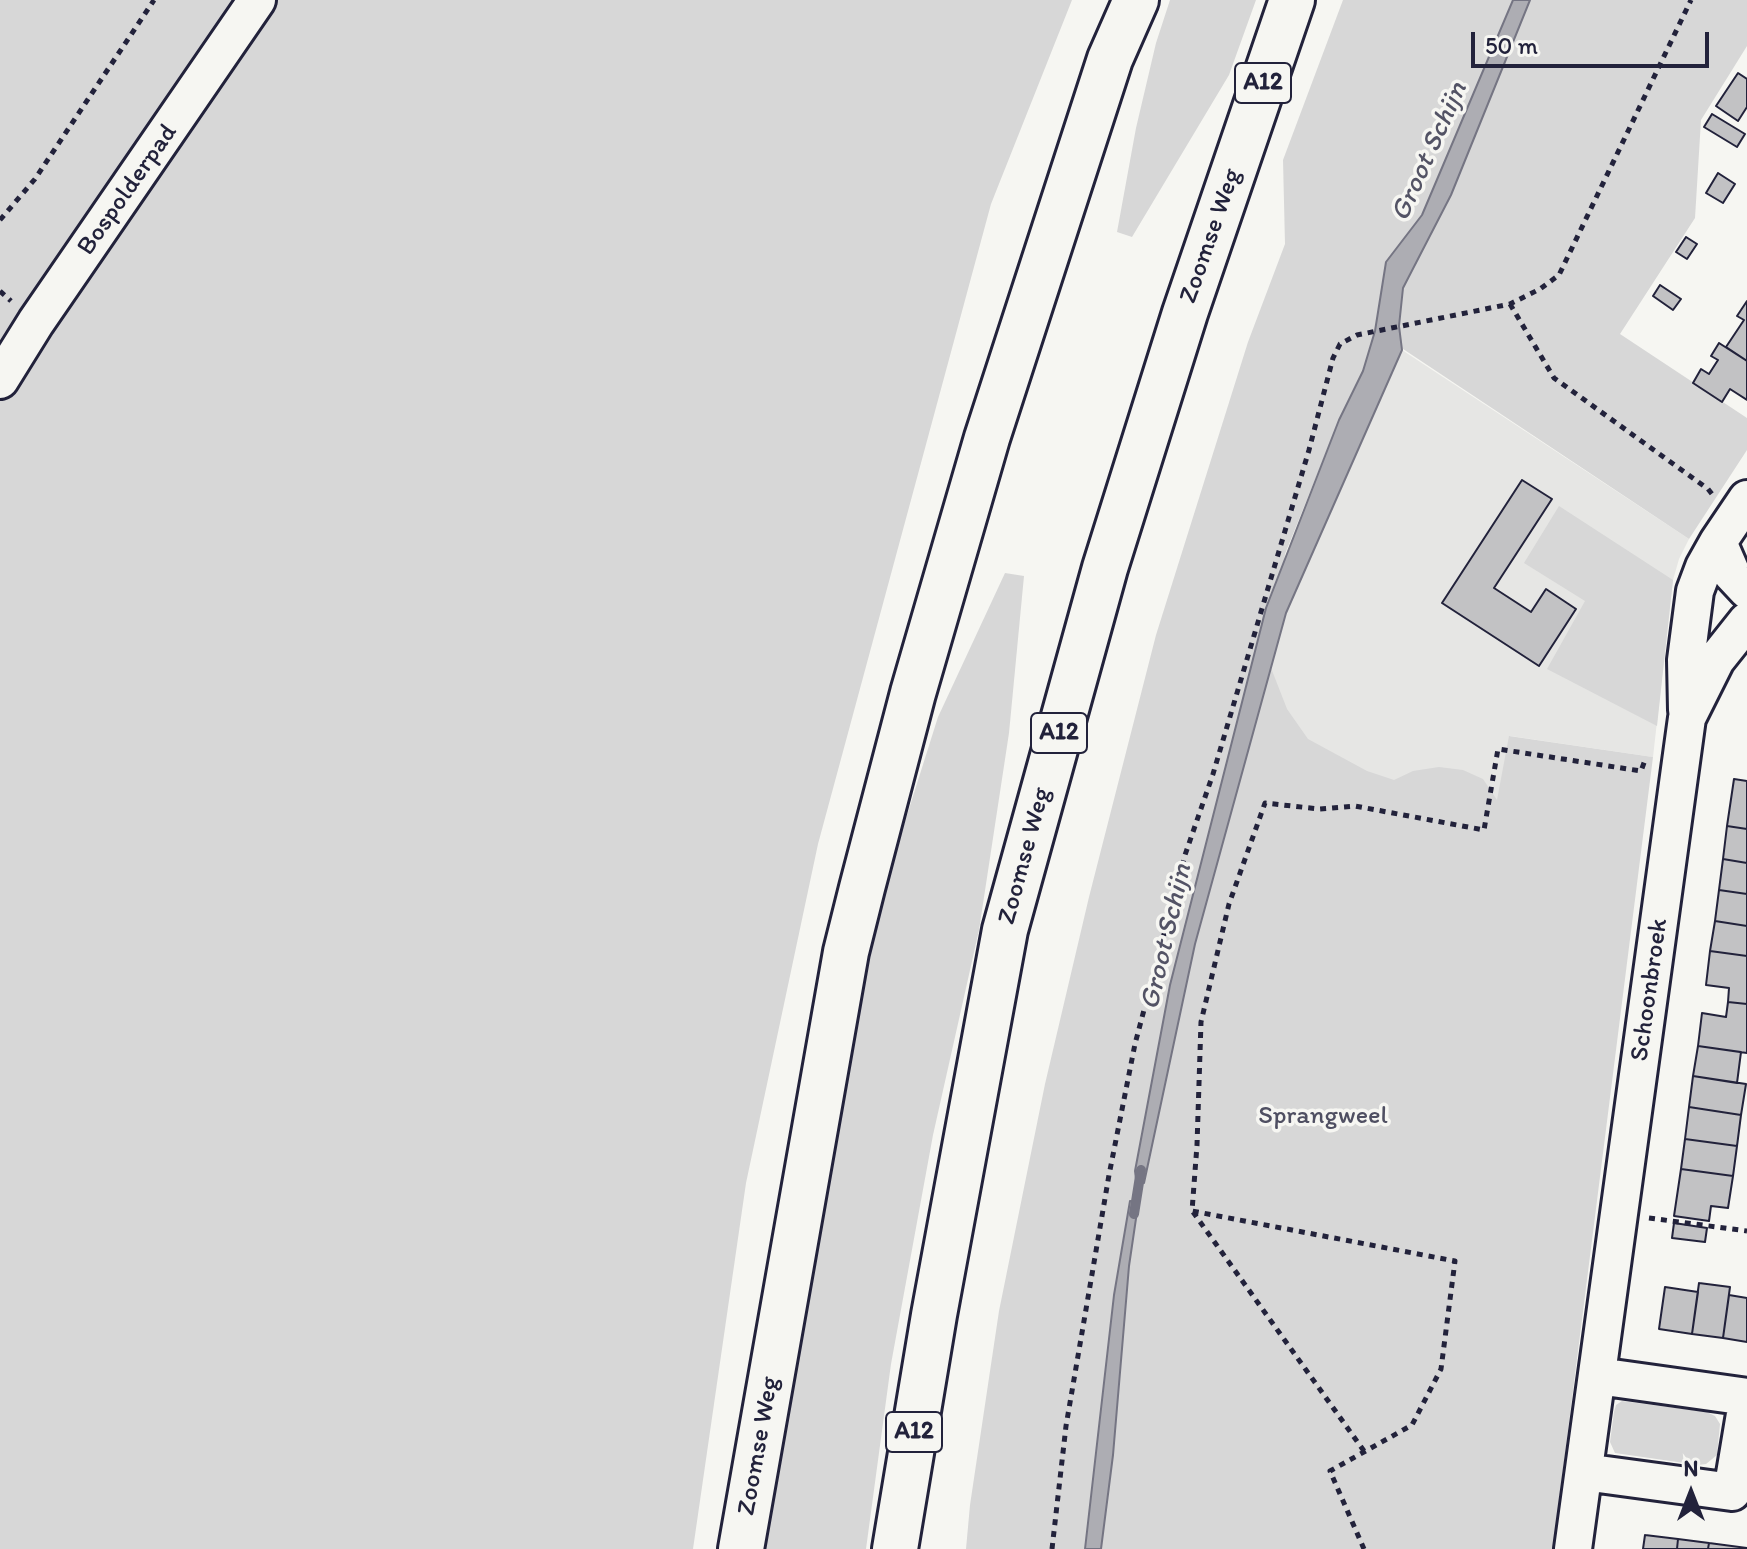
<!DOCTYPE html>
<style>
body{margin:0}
#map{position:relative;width:1747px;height:1549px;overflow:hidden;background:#f6f6f2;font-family:Itim,sans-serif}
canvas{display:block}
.north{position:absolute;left:1651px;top:1453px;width:80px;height:80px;-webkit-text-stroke:6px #f6f6f2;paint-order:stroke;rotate:0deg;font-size:22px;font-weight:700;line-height:32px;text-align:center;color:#22223b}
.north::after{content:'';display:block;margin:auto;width:28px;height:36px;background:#22223b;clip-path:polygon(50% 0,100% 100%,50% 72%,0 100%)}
.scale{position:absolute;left:1471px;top:32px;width:238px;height:36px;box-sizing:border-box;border:4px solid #22223b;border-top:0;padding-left:10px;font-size:24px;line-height:28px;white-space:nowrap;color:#22223b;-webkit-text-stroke:6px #f6f6f2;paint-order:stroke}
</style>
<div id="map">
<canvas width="1747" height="1549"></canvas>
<div class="north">N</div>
<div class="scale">50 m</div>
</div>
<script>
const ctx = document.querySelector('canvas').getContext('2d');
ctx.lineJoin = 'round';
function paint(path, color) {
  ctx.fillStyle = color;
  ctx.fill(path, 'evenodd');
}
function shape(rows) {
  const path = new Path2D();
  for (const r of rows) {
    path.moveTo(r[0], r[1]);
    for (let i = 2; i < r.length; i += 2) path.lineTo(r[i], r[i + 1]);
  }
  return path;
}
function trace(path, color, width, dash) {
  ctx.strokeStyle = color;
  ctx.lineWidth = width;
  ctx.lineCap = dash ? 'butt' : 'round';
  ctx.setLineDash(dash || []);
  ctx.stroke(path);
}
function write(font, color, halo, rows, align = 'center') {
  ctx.font = font + ' Itim,sans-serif';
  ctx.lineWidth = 7;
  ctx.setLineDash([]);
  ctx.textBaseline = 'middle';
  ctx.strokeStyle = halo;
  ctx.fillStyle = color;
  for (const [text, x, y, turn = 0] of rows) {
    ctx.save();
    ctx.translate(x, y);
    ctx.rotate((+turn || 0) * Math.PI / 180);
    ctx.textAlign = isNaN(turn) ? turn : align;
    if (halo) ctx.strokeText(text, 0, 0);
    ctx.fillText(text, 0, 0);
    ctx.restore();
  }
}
const built = shape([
 [1402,350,1689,539,1679,559,1673,580,1653,757,1510,736,1494,821,1242,770,1286,613]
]);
const green = shape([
 [0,0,1072,0,991,204,818,844,746,1183,693,1549,0,1549],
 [1170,0,1256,0,1229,75,1132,237,1117,232,1136,128,1156,43],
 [1343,0,1747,0,1747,46,1701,120,1695,218,1620,334,1747,418,1747,450,1689,539,1376,331,1363,371,1339,420,1285,554,1271,668,1287,709,1308,739,1367,771,1394,780,1413,771,1439,767,1463,770,1483,779,1497,800,1509,736,1653,757,1553,1549,966,1549,970,1505,999,1311,1045,1084,1089,897,1156,635,1248,342,1285,244,1283,160],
 [1559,506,1673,580,1657,726,1547,669,1585,601,1524,563],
 [1005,573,1024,576,1009,733,979,930,933,1135,891,1364,866,1549,764,1549,791,1351,831,1118,878,907,938,717],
 [1622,1401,1707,1412,1715,1416,1720,1424,1717,1455,1706,1464,1698,1465,1615,1453,1610,1442,1614,1412,1616,1405]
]);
const water = shape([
 [1513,0,1530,0,1451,195,1403,288,1399,326,1402,350,1286,613,1195,944,1144,1183,1136,1179,1135,1171,1170,985,1266,608,1339,420,1363,371,1375,331,1386,262,1422,215,1513,0],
 [1130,1201,1136,1202,1138,1205,1129,1266,1113,1455,1101,1549,1085,1549,1114,1295,1130,1201]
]);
const stream = shape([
 [1134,1214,1141,1170]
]);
const building = shape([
 [1738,73,1747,79,1747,107,1738,121,1716,106,1738,73],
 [1712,114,1745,134,1737,147,1704,127,1712,114],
 [1718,173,1735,184,1723,203,1706,193,1718,173],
 [1686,237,1697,244,1687,259,1676,252,1686,237],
 [1660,285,1681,299,1673,310,1653,296,1660,285],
 [1747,301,1747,361,1726,347,1744,320,1737,316,1747,301],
 [1719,343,1747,361,1747,400,1730,389,1722,402,1693,383,1701,369,1709,374,1718,360,1711,356,1719,343],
 [1522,480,1552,499,1494,588,1531,612,1546,589,1576,609,1539,666,1442,603,1522,480],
 [1734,779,1747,781,1747,829,1727,826,1734,779],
 [1727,826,1747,829,1747,863,1723,859,1727,826],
 [1723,859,1747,863,1747,894,1719,890,1723,859],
 [1719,890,1747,894,1747,926,1715,921,1719,890],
 [1715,921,1747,926,1747,956,1710,951,1715,921],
 [1710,951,1747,956,1747,1004,1728,1002,1729,988,1706,985,1710,951],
 [1728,1002,1747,1004,1747,1053,1698,1046,1702,1013,1726,1017,1728,1002],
 [1698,1046,1741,1052,1737,1083,1693,1076,1698,1046],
 [1693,1076,1746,1084,1741,1115,1689,1107,1693,1076],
 [1689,1107,1741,1115,1737,1146,1685,1139,1689,1107],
 [1685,1139,1737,1146,1733,1176,1681,1169,1685,1139],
 [1681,1169,1733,1176,1728,1208,1711,1206,1709,1221,1674,1216,1681,1169],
 [1674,1223,1707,1228,1705,1242,1672,1238,1674,1223],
 [1699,1283,1730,1287,1723,1338,1692,1334,1699,1283],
 [1665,1287,1698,1292,1692,1334,1659,1329,1665,1287],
 [1729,1295,1747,1298,1747,1342,1723,1338,1729,1295],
 [1645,1535,1678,1539,1677,1549,1643,1549,1645,1535],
 [1678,1539,1709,1543,1708,1549,1677,1549,1678,1539],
 [1709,1543,1747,1548,1747,1549,1708,1549,1709,1543]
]);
const path = shape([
 [0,220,35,179,154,0],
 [0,291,11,301],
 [1510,304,1554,378,1708,489,1712,494],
 [1193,1212,1364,1451],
 [1649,1218,1747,1231],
 [1052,1549,1066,1426,1109,1175,1135,1044,1185,855,1213,774,1309,450,1333,358,1340,344,1357,335,1510,304,1540,289,1559,275,1691,0],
 [1364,1549,1330,1471,1412,1425,1441,1369,1455,1261,1192,1211,1197,1145,1201,1022,1229,904,1265,803,1319,809,1355,806,1484,830,1498,749,1641,771,1645,760]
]);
const minor = shape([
 [0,380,36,322,257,0],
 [1747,499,1718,542,1732,574,1747,590],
 [1687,710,1686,660,1695,591,1704,567,1718,542],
 [1598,1376,1747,1397],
 [1584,1472,1732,1492,1747,1402],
 [1573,1549,1687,718,1716,660,1747,621]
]);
const highway = shape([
 [741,1549,846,952,862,888,913,693,987,438,1110,59,1136,0],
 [895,1549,934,1315,1005,930,1105,568,1185,313,1292,0]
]);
const shields = [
 [1263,83,56],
 [1059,733,56],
 [914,1432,56]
];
const shieldNames = [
 ["A12",1263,83],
 ["A12",1059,733],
 ["A12",914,1432]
];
const streetNames = [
 ["Bospolderpad",128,190,-55],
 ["Zoomse Weg",1211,236,-71],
 ["Zoomse Weg",1025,856,-75],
 ["Schoonbroek",1650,990,-82],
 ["Zoomse Weg",759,1446,-80]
];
const parkNames = [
 ["Sprangweel",1323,1116]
];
const waterNames = [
 ["Groot Schijn",1430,152,-66],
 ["Groot Schijn",1167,937,-77]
];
paint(built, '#e6e6e4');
paint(green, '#d7d7d7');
paint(water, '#adadb3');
trace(water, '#757583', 2);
trace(stream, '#757583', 10);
paint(building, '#c2c2c4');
trace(building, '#22223b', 2);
trace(minor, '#22223b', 42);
trace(highway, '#22223b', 50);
trace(path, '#22223b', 5, [6, 6]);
trace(minor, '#f6f6f2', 36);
trace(highway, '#f6f6f2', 44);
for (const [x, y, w] of shields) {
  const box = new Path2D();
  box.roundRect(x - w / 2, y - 20, w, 40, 6);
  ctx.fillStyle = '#f6f6f2';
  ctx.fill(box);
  trace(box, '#22223b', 2);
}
write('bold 24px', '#22223b', null, shieldNames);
write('26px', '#22223b', '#f6f6f2', streetNames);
write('26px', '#4f4f62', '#f6f6f2', parkNames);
write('italic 28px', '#535365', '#f6f6f2', waterNames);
</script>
